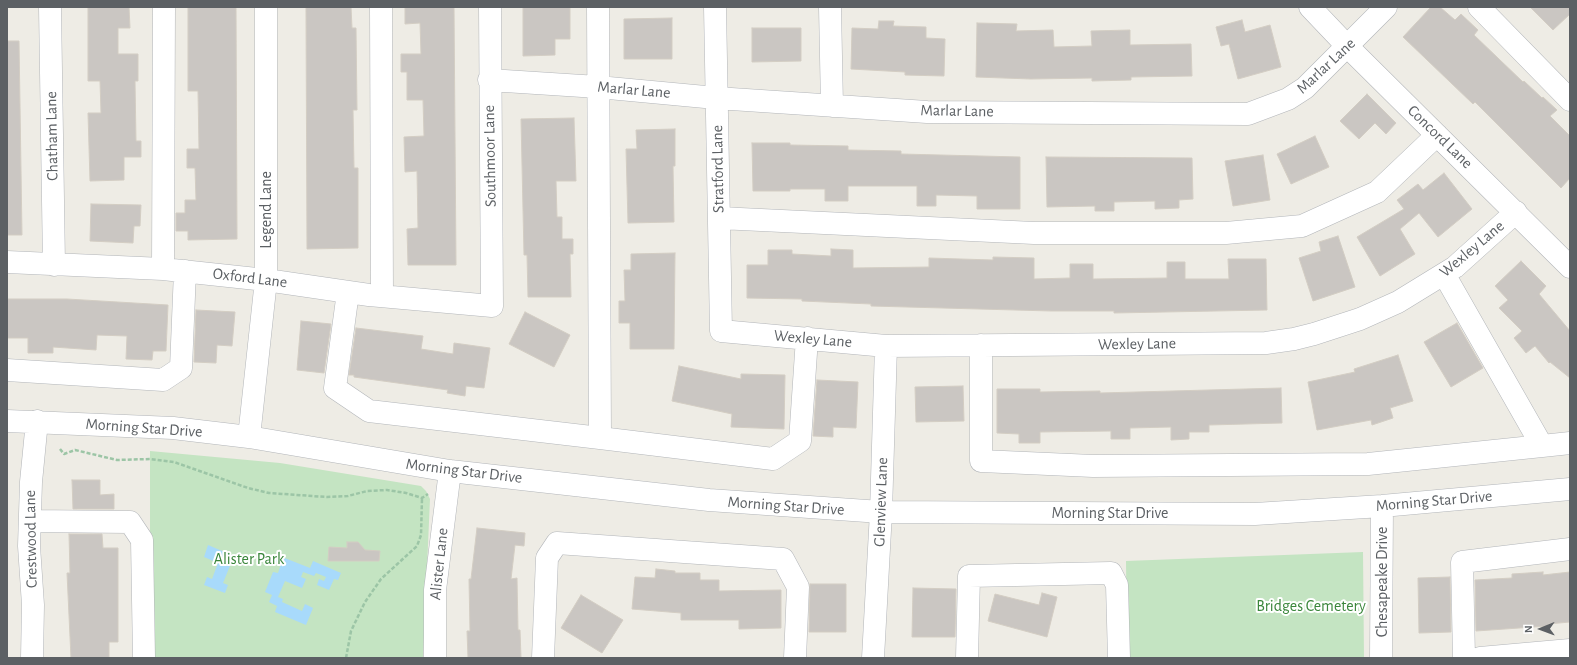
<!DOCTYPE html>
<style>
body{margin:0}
#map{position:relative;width:1577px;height:665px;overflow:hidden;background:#eeece5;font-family:"Alegreya Sans",sans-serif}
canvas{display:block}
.frame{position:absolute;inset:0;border:8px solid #5c6064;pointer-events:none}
.north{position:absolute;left:1521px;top:609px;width:40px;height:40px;-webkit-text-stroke:3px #fff;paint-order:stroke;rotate:269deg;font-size:11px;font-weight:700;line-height:16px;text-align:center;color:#5c6064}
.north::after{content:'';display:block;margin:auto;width:14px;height:18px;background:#5c6064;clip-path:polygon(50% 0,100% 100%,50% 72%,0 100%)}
</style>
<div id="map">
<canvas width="1577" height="665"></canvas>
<div class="frame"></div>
<div class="north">N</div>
</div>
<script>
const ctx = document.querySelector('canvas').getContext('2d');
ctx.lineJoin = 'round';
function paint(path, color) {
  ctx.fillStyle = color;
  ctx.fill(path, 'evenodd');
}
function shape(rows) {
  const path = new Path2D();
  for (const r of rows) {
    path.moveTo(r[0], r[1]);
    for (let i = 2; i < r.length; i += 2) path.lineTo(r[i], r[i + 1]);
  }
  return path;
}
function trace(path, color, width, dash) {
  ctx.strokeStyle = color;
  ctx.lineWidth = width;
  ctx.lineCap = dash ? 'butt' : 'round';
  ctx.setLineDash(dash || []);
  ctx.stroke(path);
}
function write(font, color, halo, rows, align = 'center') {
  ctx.font = font + ' "Alegreya Sans",sans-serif';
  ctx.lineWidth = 4;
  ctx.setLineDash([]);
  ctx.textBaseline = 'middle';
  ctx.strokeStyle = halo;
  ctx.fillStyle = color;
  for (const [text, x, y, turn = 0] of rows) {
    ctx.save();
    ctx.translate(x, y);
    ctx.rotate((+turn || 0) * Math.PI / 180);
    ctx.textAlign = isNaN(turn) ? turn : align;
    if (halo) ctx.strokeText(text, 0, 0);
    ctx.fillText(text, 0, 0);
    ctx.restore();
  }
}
const green = shape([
 [150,451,280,463,421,486,426,491,430,499,423,658,150,658],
 [1363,552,1364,658,1127,658,1126,561]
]);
const water = shape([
 [208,545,234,556,223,583,228,585,225,593,204,585,207,577,212,579,218,563,204,557],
 [277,555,310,568,313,561,341,573,338,580,334,579,329,590,317,585,319,579,324,581,326,577,316,573,314,576,303,572,301,577,306,579,302,588,285,581,278,597,283,599,282,602,302,611,305,604,313,608,306,625,275,612,277,606,269,602,272,595,265,592,273,572,278,573,281,564,275,561]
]);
const building = shape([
 [88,7,129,7,130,28,118,28,118,54,138,54,138,81,135,81,136,141,141,141,141,157,124,157,124,180,90,181,88,113,101,113,100,81,88,81,88,7],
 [188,7,236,7,237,239,188,240,188,231,176,231,176,213,185,213,185,200,196,200,195,168,187,168,187,149,199,149,198,91,188,91,188,7],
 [306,7,351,7,352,28,356,28,357,110,353,110,354,168,358,168,358,248,307,249,306,7],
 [405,7,454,7,456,265,408,265,407,229,418,228,417,171,405,172,404,137,424,136,423,100,407,100,407,72,401,72,401,54,421,54,420,23,405,24,405,7],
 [523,7,570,7,570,39,555,39,555,55,523,56,523,7],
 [1431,7,1440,7,1455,20,1461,14,1478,30,1474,35,1523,82,1524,81,1542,98,1543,97,1557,110,1550,116,1570,136,1570,178,1561,188,1475,102,1473,104,1403,37,1431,7],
 [1530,7,1570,7,1570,14,1553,30,1530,7],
 [672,18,672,59,624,59,624,19,672,18],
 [1242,20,1245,32,1270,25,1281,67,1238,79,1229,44,1221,46,1216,27,1242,20],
 [879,21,894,21,893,26,926,27,926,38,945,39,944,76,905,75,905,72,851,69,852,28,878,29,879,21],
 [977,23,1017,24,1016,31,1053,30,1054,47,1092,46,1091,31,1130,30,1130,45,1191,44,1192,76,1131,77,1131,80,1092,81,1092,78,1031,79,976,77,977,23],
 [752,28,801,28,801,61,752,62,752,28],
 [7,41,19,41,22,235,7,235,7,41],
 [1367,94,1396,123,1386,134,1375,123,1359,139,1340,121,1367,94],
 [574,118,576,181,556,181,557,217,562,217,562,239,573,239,573,254,570,254,571,297,528,297,527,255,524,255,521,119,574,118],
 [675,129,675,166,673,166,674,222,628,223,626,149,637,149,636,130,675,129],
 [1315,136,1329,167,1291,184,1277,154,1315,136],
 [752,143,790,143,790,145,848,146,848,150,901,151,901,154,1020,157,1020,209,977,209,977,196,936,195,936,206,917,206,917,186,848,186,848,201,825,201,825,189,790,189,790,191,753,191,752,143],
 [1263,155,1270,200,1233,206,1225,161,1263,155],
 [1046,157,1192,158,1193,199,1179,200,1179,208,1155,209,1155,201,1114,202,1114,211,1095,211,1095,206,1047,207,1046,157],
 [1444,173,1472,209,1438,237,1419,213,1400,229,1415,254,1380,276,1357,237,1404,209,1397,200,1418,184,1423,190,1444,173],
 [91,204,141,205,140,226,134,226,133,243,90,241,91,204],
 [1338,236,1355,287,1313,301,1299,258,1321,251,1319,242,1338,236],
 [831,249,853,250,853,268,929,267,929,258,993,260,993,257,1034,258,1034,279,1070,278,1070,264,1093,264,1093,279,1167,278,1167,262,1185,262,1185,279,1229,279,1228,259,1266,259,1267,310,1114,313,1114,311,1051,311,871,306,871,304,802,301,802,299,747,298,747,265,768,265,768,250,792,250,792,254,831,256,831,249],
 [675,253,674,349,630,349,630,323,619,323,619,301,625,301,624,270,631,270,631,254,675,253],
 [1521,261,1546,286,1539,294,1570,331,1570,378,1550,362,1549,363,1535,346,1526,353,1514,338,1522,331,1499,308,1508,300,1495,286,1521,261],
 [7,299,67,299,168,305,166,351,153,351,152,360,126,359,127,336,97,335,96,350,53,347,53,353,28,353,28,338,7,338,7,299],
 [196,310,235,312,232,346,217,345,216,363,194,362,196,310],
 [525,312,570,335,554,367,509,344,525,312],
 [301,321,331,324,324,373,297,370,301,321],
 [1457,323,1483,368,1451,387,1424,342,1457,323],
 [356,328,423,336,421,349,453,354,454,343,490,348,484,388,466,386,465,396,447,393,448,390,354,377,354,375,349,375,356,328],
 [1398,355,1413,401,1390,408,1393,418,1372,425,1371,420,1317,430,1308,382,1355,372,1354,369,1398,355],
 [679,366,741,379,741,374,785,375,784,429,731,427,732,414,672,401,679,366],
 [817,380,858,382,856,428,833,427,833,437,813,436,817,380],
 [963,386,964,421,916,422,915,387,963,386],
 [1281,388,1282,423,1209,425,1209,432,1189,432,1189,439,1171,440,1171,427,1130,428,1130,439,1111,439,1111,431,1040,432,1040,443,1019,443,1019,434,997,433,997,389,1040,389,1040,392,1100,391,1100,393,1281,388],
 [72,480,100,480,100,495,114,494,114,509,73,509,72,480],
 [477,528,525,533,524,546,515,545,511,579,517,578,518,630,520,630,521,658,468,658,467,631,470,631,469,579,471,579,477,528],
 [69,534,102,534,103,548,118,548,118,642,109,642,109,658,71,658,67,573,70,573,69,534],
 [347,542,358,542,365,550,380,551,379,561,328,561,329,547,347,548,347,542],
 [656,569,675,571,675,573,700,573,700,580,719,580,719,591,781,590,781,628,739,629,739,620,681,620,681,613,632,609,635,577,655,578,656,569],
 [1543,572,1543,575,1570,572,1570,622,1548,624,1548,626,1476,631,1475,580,1512,578,1512,574,1543,572],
 [1450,577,1451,632,1419,633,1418,578,1450,577],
 [810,584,846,584,846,632,809,632,810,584],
 [913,588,956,589,955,637,912,637,913,588],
 [1042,593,1057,597,1047,637,988,621,995,594,1039,605,1042,593],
 [581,595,623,620,602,653,561,628,581,595]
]);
const path = shape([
 [60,449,64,454,75,450,117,460,150,459,174,462,248,488,269,493,327,497,348,496,367,491,387,490,406,493,422,498,428,494],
 [346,658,351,631,365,602,381,579,417,546,421,535,422,498]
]);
const minor = shape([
 [50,7,54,265],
 [381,7,382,296],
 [715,7,721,331,886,346,1266,343,1294,339,1314,334,1360,319,1398,302,1455,267,1516,212],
 [830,7,832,106],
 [1310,7,1348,47,1570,267],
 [1479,7,1570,100],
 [489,80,598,87,716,98,927,112,1248,114,1288,99,1305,88,1386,7],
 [719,218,1034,233,1226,233,1302,226,1377,192,1437,135],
 [7,262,163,269,266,280,369,295,492,306,490,7],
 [163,269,164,7],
 [1444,274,1542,446,1570,443],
 [348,292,335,388,369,411,600,438,598,7],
 [981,345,981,461,1093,466,1368,464,1542,446],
 [7,370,163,380,181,368,185,271],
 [7,421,173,428,249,437,450,471,709,500,881,512,1255,514,1382,506,1570,489],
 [249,437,266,280,266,7],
 [600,438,773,459,800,441,807,338],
 [30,521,130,522,142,540,144,658],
 [32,658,33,605,29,546,31,482,37,421],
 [435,658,435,590,450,471],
 [543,658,547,558,557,543,783,559,798,587,795,658],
 [873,658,881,512,886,346],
 [967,658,969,576,1111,573,1117,585,1119,658],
 [1381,658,1382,506],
 [1464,658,1462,562,1570,549],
 [1480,658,1570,650]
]);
const streetNames = [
 ["Marlar Lane",1326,66,-43],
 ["Marlar Lane",634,90,5],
 ["Marlar Lane",957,111,1],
 ["Chatham Lane",52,136,-91],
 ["Concord Lane",1440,137,44],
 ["Southmoor Lane",490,156,-91],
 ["Stratford Lane",718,169,-91],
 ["Legend Lane",266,210,-90],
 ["Wexley Lane",1472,249,-40],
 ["Oxford Lane",250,278,7],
 ["Wexley Lane",813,339,5],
 ["Wexley Lane",1137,344,-1],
 ["Morning Star Drive",144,428,4],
 ["Morning Star Drive",464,471,7],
 ["Morning Star Drive",1434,501,-5],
 ["Glenview Lane",881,502,-88],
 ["Morning Star Drive",786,506,4],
 ["Morning Star Drive",1110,513],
 ["Crestwood Lane",31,539,-91],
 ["Alister Lane",439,564,-84],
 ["Chesapeake Drive",1382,582,-90]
];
const parkNames = [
 ["Alister Park",249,559],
 ["Bridges Cemetery",1311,606]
];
paint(green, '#c4e4c2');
paint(water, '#a8dafb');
paint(building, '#cac6c2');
trace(building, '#d3cdc3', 1);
trace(minor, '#b2b5b9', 23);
trace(path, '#9cc5a6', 2.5, [4, 2]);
trace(minor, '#fff', 22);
write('16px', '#5c6064', '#fff', streetNames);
write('16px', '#3a863b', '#fff', parkNames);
</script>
